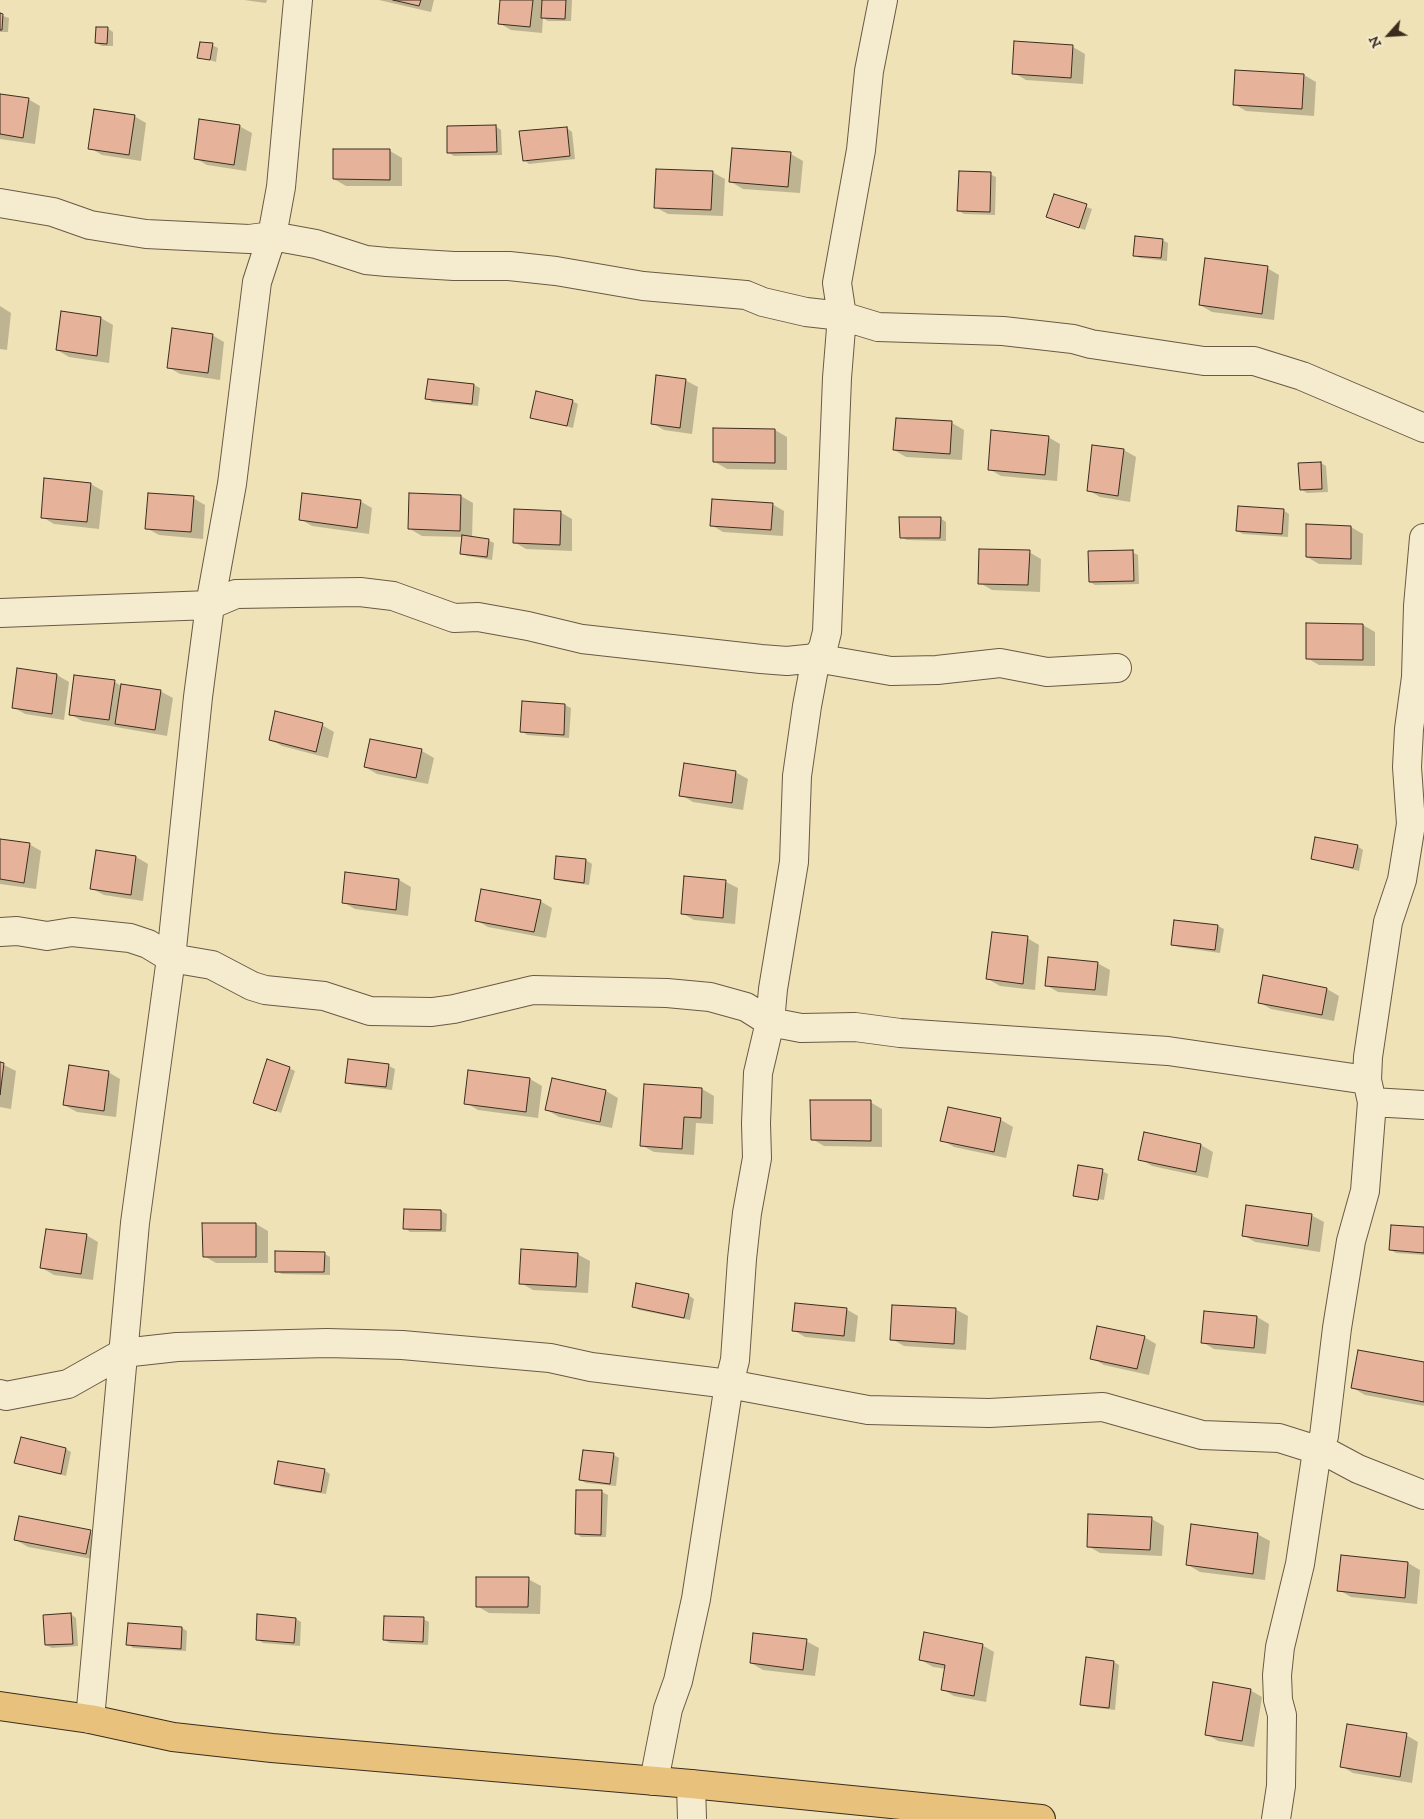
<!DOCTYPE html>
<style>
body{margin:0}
#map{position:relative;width:1424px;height:1819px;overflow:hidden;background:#efe2b7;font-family:"IM FELL DW Pica",serif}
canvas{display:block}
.north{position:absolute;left:1364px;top:10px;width:50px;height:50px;-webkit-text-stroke:4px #f5ecd0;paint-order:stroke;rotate:244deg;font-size:14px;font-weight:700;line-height:20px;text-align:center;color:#3b2d1e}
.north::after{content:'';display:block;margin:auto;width:18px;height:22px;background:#3b2d1e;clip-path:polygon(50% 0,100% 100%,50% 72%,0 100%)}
</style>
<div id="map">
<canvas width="1424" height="1819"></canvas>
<div class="north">N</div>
</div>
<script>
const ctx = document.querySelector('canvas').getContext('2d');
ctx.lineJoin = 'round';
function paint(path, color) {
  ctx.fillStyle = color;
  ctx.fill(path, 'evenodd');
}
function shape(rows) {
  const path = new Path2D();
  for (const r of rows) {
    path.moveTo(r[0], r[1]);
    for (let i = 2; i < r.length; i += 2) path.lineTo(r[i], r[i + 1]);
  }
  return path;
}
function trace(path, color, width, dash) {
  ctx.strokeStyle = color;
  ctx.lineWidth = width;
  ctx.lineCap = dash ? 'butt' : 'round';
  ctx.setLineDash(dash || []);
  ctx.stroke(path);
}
const shadow = shape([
 [244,0,267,0,266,3],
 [379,0,434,0,431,12],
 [502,0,572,0,571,21,548,21,543,18,542,33,511,30,499,23],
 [0,15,9,18,8,32,0,32],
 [107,28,113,32,113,46,102,46,96,43],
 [212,45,218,48,216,62,199,57],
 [1073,47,1085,54,1083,84,1026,80,1014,73],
 [1304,75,1316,82,1314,116,1246,111,1234,104],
 [0,95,28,99,40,106,35,144,0,139],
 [134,116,146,123,141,161,102,155,90,148],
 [239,126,252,133,246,171,207,165,195,158],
 [495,126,501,130,502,155,454,156,449,153],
 [567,128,572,132,575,159,529,164,524,160],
 [390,151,402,158,402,186,346,186,334,179],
 [791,154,803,161,800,193,743,189,731,182],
 [712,172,725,179,723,216,668,214,655,207],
 [990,174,996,177,995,215,964,214,959,211],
 [1055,195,1092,209,1085,230,1048,217],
 [1162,240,1168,243,1167,261,1140,258,1134,255],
 [1267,268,1279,275,1274,320,1212,312,1200,305],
 [0,306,11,313,7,350,0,349],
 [62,312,101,318,113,325,109,363,69,357,57,350],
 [212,335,224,342,220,380,180,374,168,367],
 [429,380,474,385,480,388,478,406,432,402,427,398],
 [685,380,698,387,692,434,664,430,652,423],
 [572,401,578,404,573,428,531,417],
 [897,419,952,423,964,430,962,460,906,457,894,450],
 [775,430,787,437,787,470,727,469,715,462],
 [1048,437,1060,444,1057,481,1001,476,989,469],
 [1124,450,1136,457,1130,502,1100,497,1088,490],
 [1321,463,1326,466,1328,492,1307,493,1301,489],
 [91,484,103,491,99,529,54,524,42,517],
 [461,496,473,503,472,538,488,540,494,543,492,560,467,556,461,553,463,537,422,536,410,529],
 [193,498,205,505,203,539,159,535,146,528],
 [360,501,372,508,369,534,312,526,300,519],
 [772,504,784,511,783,536,723,532,711,525],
 [1283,510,1289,514,1288,537,1243,534,1237,531],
 [560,512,572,519,572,551,526,549,514,542],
 [940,518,946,522,946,541,907,540,901,537],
 [1307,526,1351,527,1363,534,1362,565,1319,564,1307,557],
 [1029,552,1041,559,1040,592,992,590,980,583],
 [1132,552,1138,555,1139,584,1095,585,1090,582],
 [1363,625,1375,632,1375,666,1319,665,1307,658],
 [18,670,57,675,69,682,64,720,25,714,13,707],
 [115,682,121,686,160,691,173,698,167,736,82,721,70,714],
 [523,702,565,705,571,708,569,738,527,735,522,731],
 [322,725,334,732,328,758,282,746,270,739],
 [422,751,434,758,428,784,377,774,365,767],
 [735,772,748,779,743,810,693,802,681,795],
 [0,840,29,844,41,851,36,889,0,884],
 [1357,846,1363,850,1359,871,1312,858],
 [136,857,148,864,143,901,104,895,91,888],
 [557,857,586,860,592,864,589,885,561,881,555,878],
 [685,877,726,882,738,888,735,924,694,920,682,913],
 [399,880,411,887,408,916,355,909,343,902],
 [540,901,552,908,546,938,488,927,476,920],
 [1175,921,1218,926,1224,929,1220,953,1178,947,1173,944],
 [1027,938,1039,945,1035,990,1000,986,988,979],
 [1097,963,1110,970,1107,996,1058,992,1046,985],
 [1327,989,1339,996,1334,1021,1271,1009,1259,1002],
 [349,1061,389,1066,395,1069,392,1090,352,1085,346,1082],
 [0,1063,16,1071,11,1109,0,1107],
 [289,1068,295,1071,281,1113,254,1102],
 [108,1072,120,1079,116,1117,77,1112,64,1105],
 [469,1072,530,1079,542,1086,538,1118,478,1110,466,1103],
 [645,1085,702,1089,714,1096,713,1124,696,1123,694,1155,654,1152,641,1145],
 [606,1091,618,1098,612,1128,559,1117,547,1110],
 [870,1102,882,1109,882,1147,824,1146,812,1139],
 [949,1108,1001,1120,1013,1127,1006,1158,954,1147,942,1140],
 [1201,1145,1213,1152,1208,1178,1152,1166,1140,1159],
 [1102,1171,1108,1174,1104,1200,1079,1196,1079,1198,1075,1195],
 [405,1211,441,1211,447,1214,446,1232,410,1232,405,1228],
 [1311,1215,1324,1222,1320,1252,1255,1242,1243,1235],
 [256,1224,268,1231,268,1263,216,1263,204,1256,203,1225],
 [1424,1228,1424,1255,1396,1253,1391,1250],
 [86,1235,98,1242,93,1280,54,1275,42,1268],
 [325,1254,330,1257,330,1275,282,1274,276,1271],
 [577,1254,590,1261,588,1293,533,1290,521,1283],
 [688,1295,694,1299,690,1320,639,1310,633,1306],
 [846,1309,858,1316,855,1342,805,1337,793,1330],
 [955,1309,968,1316,966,1350,904,1346,892,1339],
 [1257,1317,1269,1324,1266,1354,1214,1349,1202,1342],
 [1144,1337,1156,1344,1149,1375,1104,1365,1092,1358],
 [1424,1363,1424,1406,1365,1395,1353,1388],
 [66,1449,71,1452,66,1476,16,1463],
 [614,1455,619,1458,616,1486,586,1483,580,1480],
 [324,1470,330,1474,326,1494,281,1487,276,1483],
 [577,1491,602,1492,608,1495,606,1537,581,1537,576,1533],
 [1152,1519,1164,1526,1162,1556,1100,1553,1088,1546],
 [90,1532,102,1539,98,1560,28,1547,16,1540],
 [1257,1534,1270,1541,1265,1580,1200,1572,1188,1565],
 [1342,1557,1408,1563,1420,1570,1417,1604,1351,1597,1339,1590],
 [528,1579,541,1586,540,1614,489,1613,477,1606],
 [71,1614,76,1618,78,1646,52,1648,46,1645],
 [296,1619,301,1622,300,1646,263,1643,257,1639],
 [423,1619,429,1622,428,1645,390,1643,384,1640],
 [182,1628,187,1631,186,1651,133,1648,128,1644],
 [806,1641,819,1648,815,1676,763,1670,751,1663],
 [982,1645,994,1652,986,1702,954,1696,942,1689,946,1669,933,1667,921,1660],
 [1114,1662,1119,1665,1115,1710,1087,1707,1081,1704],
 [1250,1690,1262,1697,1254,1747,1218,1741,1206,1734],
 [1406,1735,1418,1742,1412,1783,1353,1773,1341,1766]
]);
const building = shape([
 [393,0,421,0,419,6,393,0],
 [500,0,533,0,530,27,498,24,500,0],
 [542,0,566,0,565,19,541,18,542,0],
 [0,13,3,14,2,30,0,30,0,13],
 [96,27,108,27,107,44,95,43,96,27],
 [1014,41,1073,45,1071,78,1012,74,1014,41],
 [200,42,213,43,210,60,197,58,200,42],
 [1235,70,1304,74,1302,109,1233,105,1235,70],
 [0,94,29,98,23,138,0,134,0,94],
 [94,109,135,115,129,155,88,149,94,109],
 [199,119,240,125,234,165,194,159,199,119],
 [496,125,497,152,447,153,447,126,496,125],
 [567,127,570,156,523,161,519,131,567,127],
 [732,148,791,152,788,187,729,182,732,148],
 [333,149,390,149,390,180,333,179,333,149],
 [656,169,713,171,711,210,654,208,656,169],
 [959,171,991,172,990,212,957,211,959,171],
 [1054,194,1087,204,1079,228,1046,217,1054,194],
 [1135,236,1163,239,1161,258,1133,256,1135,236],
 [1205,258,1268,266,1262,314,1199,305,1205,258],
 [61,311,101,317,97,356,56,350,61,311],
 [172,328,213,334,208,373,167,368,172,328],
 [656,375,686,379,680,428,651,424,656,375],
 [428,379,474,384,472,404,425,399,428,379],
 [536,391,573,400,567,426,530,418,536,391],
 [896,418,952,421,950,454,893,450,896,418],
 [713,428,775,429,775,463,713,462,713,428],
 [991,430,1049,436,1045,475,988,470,991,430],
 [1092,445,1124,449,1118,496,1087,491,1092,445],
 [1321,462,1322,489,1300,490,1298,463,1321,462],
 [44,478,91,483,87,522,41,518,44,478],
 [148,493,194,496,191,532,145,529,148,493],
 [302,493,361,500,357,528,299,520,302,493],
 [409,493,461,495,460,531,408,529,409,493],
 [712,499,773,503,771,530,710,526,712,499],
 [1238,506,1284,509,1282,534,1236,531,1238,506],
 [514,509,561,511,560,545,513,543,514,509],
 [899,517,941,517,940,538,900,538,899,517],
 [1306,524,1351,526,1351,559,1306,557,1306,524],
 [462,535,489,539,487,557,460,554,462,535],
 [979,549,1030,550,1028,585,978,584,979,549],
 [1133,550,1134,581,1089,582,1088,551,1133,550],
 [1306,623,1363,624,1363,660,1306,659,1306,623],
 [17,668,57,674,52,714,12,708,17,668],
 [74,675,115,680,109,720,69,715,74,675],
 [121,684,161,690,155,730,115,724,121,684],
 [522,701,565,704,564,735,520,732,522,701],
 [275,711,323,723,316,752,269,740,275,711],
 [370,739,422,749,416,778,364,767,370,739],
 [684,763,736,771,732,803,679,796,684,763],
 [1315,837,1358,845,1353,868,1311,859,1315,837],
 [0,839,30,843,24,883,0,879,0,839],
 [96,850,136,856,131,895,90,889,96,850],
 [556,856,586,859,584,883,554,879,556,856],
 [345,872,399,879,396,910,342,903,345,872],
 [684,876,726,880,723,918,681,914,684,876],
 [481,889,541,900,534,932,475,921,481,889],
 [1174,920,1218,925,1215,950,1171,945,1174,920],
 [992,932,1028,936,1023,984,986,979,992,932],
 [1048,957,1098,962,1095,990,1045,986,1048,957],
 [1263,975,1327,988,1322,1015,1258,1003,1263,975],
 [267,1059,290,1067,276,1111,253,1103,267,1059],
 [348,1059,389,1064,386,1087,345,1083,348,1059],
 [0,1062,4,1063,0,1095,0,1062],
 [69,1065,109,1071,104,1111,63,1105,69,1065],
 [468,1070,530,1078,526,1112,464,1104,468,1070],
 [552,1078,606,1090,600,1122,545,1110,552,1078],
 [644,1084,702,1088,701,1118,684,1117,682,1149,640,1146,644,1084],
 [810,1100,871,1100,871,1141,811,1140,810,1100],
 [948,1107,1001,1118,994,1152,940,1141,948,1107],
 [1144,1132,1201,1144,1196,1172,1138,1160,1144,1132],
 [1078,1165,1103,1169,1098,1200,1073,1196,1078,1165],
 [1246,1205,1312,1214,1308,1246,1242,1236,1246,1205],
 [404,1209,441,1210,441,1230,403,1229,404,1209],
 [202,1223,256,1223,256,1257,203,1257,202,1223],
 [1391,1225,1424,1227,1424,1253,1389,1250,1391,1225],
 [46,1229,87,1234,81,1274,40,1268,46,1229],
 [521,1249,578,1253,576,1287,519,1284,521,1249],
 [275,1251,325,1252,324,1272,275,1272,275,1251],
 [636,1283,689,1294,684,1318,632,1307,636,1283],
 [795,1303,847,1308,844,1336,792,1331,795,1303],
 [892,1305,956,1308,954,1344,890,1340,892,1305],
 [1204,1311,1257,1316,1254,1348,1201,1343,1204,1311],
 [1097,1326,1145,1336,1137,1369,1090,1359,1097,1326],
 [1358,1350,1424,1362,1424,1402,1351,1388,1358,1350],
 [21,1437,66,1448,61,1474,14,1463,21,1437],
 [583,1450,614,1453,610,1484,579,1480,583,1450],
 [278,1461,325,1469,321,1492,274,1484,278,1461],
 [576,1490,602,1490,601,1535,575,1534,576,1490],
 [1088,1514,1152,1517,1150,1550,1087,1547,1088,1514],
 [19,1516,91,1530,86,1554,14,1540,19,1516],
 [1191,1524,1258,1533,1253,1574,1186,1565,1191,1524],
 [1341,1555,1408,1562,1405,1598,1337,1591,1341,1555],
 [476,1577,529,1577,528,1607,476,1607,476,1577],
 [71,1613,73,1644,45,1645,43,1615,71,1613],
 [257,1614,296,1618,294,1643,256,1640,257,1614],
 [384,1616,424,1617,423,1642,383,1640,384,1616],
 [128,1623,182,1627,181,1649,126,1645,128,1623],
 [924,1632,983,1644,974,1696,941,1690,945,1665,919,1660,924,1632],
 [753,1633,807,1639,803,1670,750,1663,753,1633],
 [1086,1657,1114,1661,1109,1708,1080,1705,1086,1657],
 [1213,1682,1251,1689,1242,1741,1205,1735,1213,1682],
 [1347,1724,1407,1733,1400,1777,1340,1767,1347,1724]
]);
const street = shape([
 [0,203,53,212,90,225,146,234,249,239,272,236,316,244,366,260,387,262,454,266,509,266,556,271,643,286,746,295,763,302,806,312,842,316,878,327,1003,331,1073,339,1091,344,1204,361,1254,361,1302,376,1424,428],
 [0,613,210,605,236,594,360,592,393,596,454,618,478,617,528,626,582,639,761,659,787,661,816,658,891,671,937,670,1000,663,1047,672,1117,668],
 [0,932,17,931,47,936,72,932,130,938,148,944,171,958,212,965,252,986,265,990,324,996,370,1011,432,1012,454,1009,533,990,667,993,710,997,746,1007,770,1022,801,1028,855,1027,900,1033,1168,1051,1367,1080],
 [1372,1102,1424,1105],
 [0,1394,6,1396,68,1384,123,1353,177,1347,327,1343,402,1345,550,1358,591,1367,729,1384,868,1410,989,1413,1103,1407,1202,1435,1279,1438,1330,1454,1358,1469,1424,1495],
 [90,1719,135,1223,171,958,198,697,210,605,232,484,257,282,272,236,281,187,298,0],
 [654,1781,668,1709,678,1681,696,1599,729,1384,735,1360,742,1259,747,1213,757,1158,756,1123,758,1073,770,1022,773,989,794,862,797,776,807,706,816,658,823,648,827,632,837,378,842,316,837,283,861,150,869,71,883,0],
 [691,1784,692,1819],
 [1276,1819,1281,1786,1282,1715,1278,1700,1277,1675,1280,1647,1300,1564,1317,1451,1324,1436,1337,1328,1351,1241,1365,1191,1372,1102,1367,1080,1368,1057,1388,922,1402,880,1411,824,1407,767,1409,729,1416,677,1418,606,1424,538]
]);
const highway = shape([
 [0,1706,90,1719,173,1737,272,1748,691,1784,1041,1819]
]);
paint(shadow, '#0003');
paint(building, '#e6b29a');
trace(building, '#3b2d1e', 1);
trace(street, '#685a44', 30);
trace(highway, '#3b2d1e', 30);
trace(street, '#f5ecd0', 28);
trace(highway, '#e8c17c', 28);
</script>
